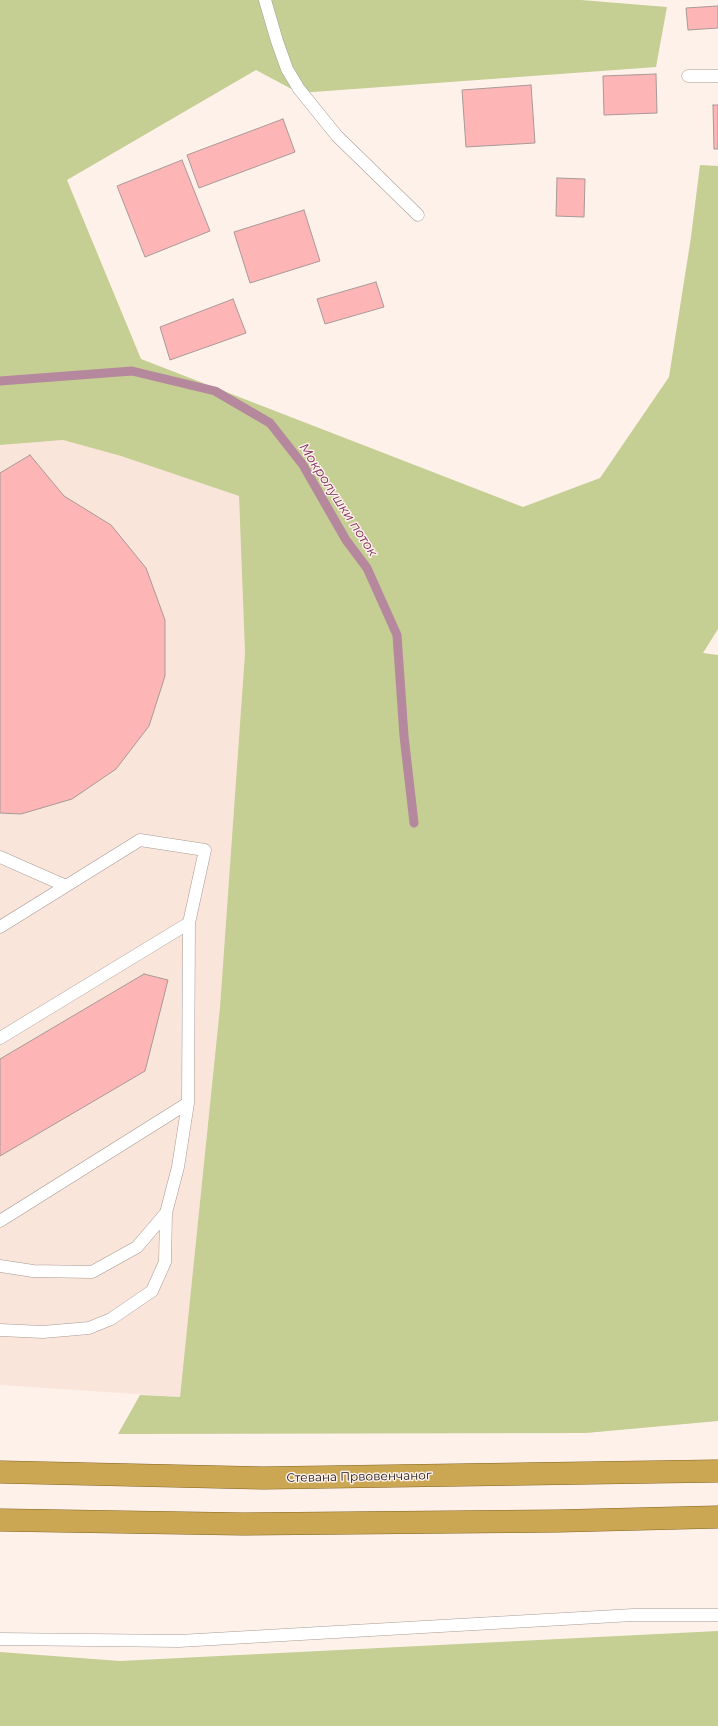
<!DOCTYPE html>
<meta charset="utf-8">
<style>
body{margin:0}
canvas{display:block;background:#fef1ea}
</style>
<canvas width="718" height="1726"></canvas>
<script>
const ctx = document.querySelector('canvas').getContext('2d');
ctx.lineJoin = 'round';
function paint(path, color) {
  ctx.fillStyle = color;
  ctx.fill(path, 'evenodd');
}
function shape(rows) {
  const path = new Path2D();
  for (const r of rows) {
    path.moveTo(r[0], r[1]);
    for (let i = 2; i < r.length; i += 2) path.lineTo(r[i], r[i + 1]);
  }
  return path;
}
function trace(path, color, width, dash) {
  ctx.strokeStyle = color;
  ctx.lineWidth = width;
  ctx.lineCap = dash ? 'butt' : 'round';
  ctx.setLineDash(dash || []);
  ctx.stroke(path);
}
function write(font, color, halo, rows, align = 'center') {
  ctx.font = font + ' Montserrat,sans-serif';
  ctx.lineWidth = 3;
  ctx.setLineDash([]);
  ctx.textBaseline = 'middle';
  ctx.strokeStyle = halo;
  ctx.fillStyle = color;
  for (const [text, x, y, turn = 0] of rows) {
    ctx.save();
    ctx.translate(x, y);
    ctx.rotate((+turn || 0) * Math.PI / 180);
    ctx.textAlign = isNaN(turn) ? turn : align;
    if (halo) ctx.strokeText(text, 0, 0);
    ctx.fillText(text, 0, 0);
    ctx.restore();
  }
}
const built = shape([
 [63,440,121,456,239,496,245,653,220,1007,180,1397,0,1385,0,445]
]);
const green = shape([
 [0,0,581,0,667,7,656,67,299,93,256,70,67,180,141,359,523,507,600,478,669,377,691,237,700,165,718,166,718,629,703,653,718,655,718,1421,586,1433,118,1434,140,1395,180,1397,220,1007,245,653,239,496,121,456,63,440,0,445],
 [718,1631,718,1726,0,1726,0,1652,120,1661]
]);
const stream = shape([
 [0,381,132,371,215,391,270,423,303,465,346,540,367,568,397,635,404,736,414,823]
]);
const building = shape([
 [718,6,718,28,688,30,686,8,718,6],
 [656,74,657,113,604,115,603,76,656,74],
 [531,85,535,143,466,147,462,90,531,85],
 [713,105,718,105,718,149,714,149,713,105],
 [283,119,295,152,199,188,187,155,283,119],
 [182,160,210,231,145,257,117,186,182,160],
 [557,178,585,179,584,217,556,216,557,178],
 [304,210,320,261,250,283,234,232,304,210],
 [376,282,384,307,325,324,317,299,376,282],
 [233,299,246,333,170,360,160,327,233,299],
 [30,455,64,496,111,525,146,568,165,620,165,676,149,726,116,769,72,799,21,814,0,813,0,473,30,455],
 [144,974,168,980,145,1071,0,1156,0,1059,144,974]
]);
const service = shape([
 [265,0,277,41,287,69,299,89,337,136,418,215],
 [688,76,718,76],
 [0,857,66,886,0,927],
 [0,1038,189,923],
 [0,1221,188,1103],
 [0,1266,33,1271,92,1272,137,1247,166,1213,178,1167,188,1103,189,923,205,850,140,840,66,886],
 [0,1330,43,1332,89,1328,111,1319,152,1291,165,1262,166,1213],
 [0,1639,179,1641,633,1615,718,1615]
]);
const trunk = shape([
 [0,1472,263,1478,718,1471],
 [0,1520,243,1524,558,1521,718,1517]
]);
const streetNames = [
 ["Стевана Првовенчаног",359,1477,-1]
];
const waterNames = [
 ["Мокролушки поток",338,500,57]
];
paint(built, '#fae5da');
paint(green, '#c5ce93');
trace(stream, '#b6889d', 9);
paint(building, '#feb5b5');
trace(building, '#a89999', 1);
trace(service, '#a79b95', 13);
trace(trunk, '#846521', 23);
trace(service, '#fff', 12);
trace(trunk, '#cba754', 22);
write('12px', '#171210', '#fef1ea', streetNames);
write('italic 13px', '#7c2359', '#fef1ea', waterNames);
</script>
